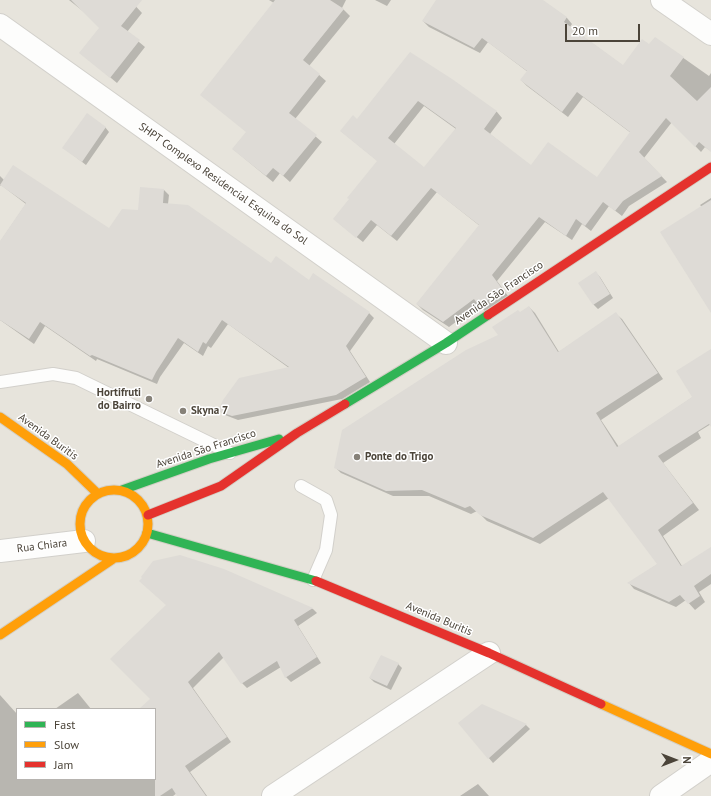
<!DOCTYPE html>
<meta charset="utf-8">
<style>
body{margin:0}
#map{position:relative;width:711px;height:796px;overflow:hidden;background:#f4f2ee;font-family:"PT Sans",sans-serif}
canvas{display:block}
.legend{position:absolute;left:16px;top:708px;width:140px;height:72px;box-sizing:border-box;background:#fff;border:1px solid #b7b4b0;margin:0;padding:5px 7px;list-style:none;font-size:12px;color:#4b4439}
.legend li{display:flex;align-items:center;gap:8px;height:20px}
.legend b{width:20px;border:1px solid #b7b4b0}
.north{position:absolute;left:655px;top:740px;width:40px;height:40px;-webkit-text-stroke:3px #fff;paint-order:stroke;rotate:90deg;font-size:11px;font-weight:700;line-height:16px;text-align:center;color:#4b4439}
.north::after{content:'';display:block;margin:auto;width:14px;height:18px;background:#4b4439;clip-path:polygon(50% 0,100% 100%,50% 72%,0 100%)}
.scale{position:absolute;left:565px;top:24px;width:75px;height:18px;box-sizing:border-box;border:2px solid #4b4439;border-top:0;padding-left:5px;font-size:12px;line-height:14px;white-space:nowrap;color:#4b4439;-webkit-text-stroke:3px #fff;paint-order:stroke}
</style>
<div id="map">
<canvas width="711" height="796"></canvas>
<ul class="legend">
<li><b style="height:5px;background:#30b455"></b>Fast</li>
<li><b style="height:5px;background:#ff9f0a"></b>Slow</li>
<li><b style="height:5px;background:#e5322d"></b>Jam</li>
</ul>
<div class="north">N</div>
<div class="scale">20 m</div>
</div>
<script>
const ctx = document.querySelector('canvas').getContext('2d');
ctx.lineJoin = 'round';
function paint(path, color) {
  ctx.fillStyle = color;
  ctx.fill(path, 'evenodd');
}
function shape(rows) {
  const path = new Path2D();
  for (const r of rows) {
    if (r.length === 3) {
      path.moveTo(r[0] + r[2], r[1]);
      path.arc(r[0], r[1], r[2], 0, 2 * Math.PI);
      continue;
    }
    path.moveTo(r[0], r[1]);
    for (let i = 2; i < r.length; i += 2) path.lineTo(r[i], r[i + 1]);
  }
  return path;
}
function trace(path, color, width, dash) {
  ctx.strokeStyle = color;
  ctx.lineWidth = width;
  ctx.lineCap = dash ? 'butt' : 'round';
  ctx.setLineDash(dash || []);
  ctx.stroke(path);
}
function write(font, color, halo, rows, align = 'center') {
  ctx.font = font + ' "PT Sans",sans-serif';
  ctx.lineWidth = 3;
  ctx.setLineDash([]);
  ctx.textBaseline = 'middle';
  ctx.strokeStyle = halo;
  ctx.fillStyle = color;
  for (const [text, x, y, turn = 0] of rows) {
    ctx.save();
    ctx.translate(x, y);
    ctx.rotate((+turn || 0) * Math.PI / 180);
    ctx.textAlign = isNaN(turn) ? turn : align;
    if (halo) ctx.strokeText(text, 0, 0);
    ctx.fillText(text, 0, 0);
    ctx.restore();
  }
}
const residential = shape([
 [0,0,711,0,711,796,0,796],
 [17,709,155,709,155,779,17,779]
]);
const shadow = shape([
 [69,0,130,0,142,13,127,32,145,47,117,83,81,53,101,28,84,12],
 [269,0,346,0,342,8,350,16,309,66,326,81,295,119,322,142,290,182,280,173,273,182,233,149,247,132,274,3],
 [375,0,391,0,387,6],
 [438,0,537,0,543,1,567,18,572,24,570,27,623,66,650,46,655,38,709,76,711,73,711,151,705,147,701,152,672,122,644,158,667,182,629,206,622,216,609,206,591,231,582,224,572,240,545,222,497,281,508,296,485,311,479,305,449,327,423,310,417,304,480,226,437,192,397,241,377,225,363,242,340,224,378,161,341,131,357,120,451,80,497,112,502,118,490,134,531,167,597,179,631,133,583,97,568,117,527,86,521,80,528,72,488,42,480,53,429,27,423,21],
 [424,106,456,129,425,169,394,144],
 [105,127,109,132,86,165,64,148],
 [0,176,4,180,109,230,139,212,164,190,169,195,168,204,271,265,309,281,369,313,374,318,350,351,370,382,342,399,238,420,225,415,219,410,289,368,228,324,211,348,208,346,203,356,184,343,160,377,157,384,97,359,96,361,45,326,34,344,0,320,0,242,26,204,1,185,0,186],
 [711,198,711,311,702,207,700,205],
 [595,272,600,277,613,298,598,309,593,304],
 [529,307,535,313,559,352,616,314,622,319,663,379,601,420,619,447,693,397,711,350,711,424,698,432,701,438,663,463,699,510,663,536,682,566,711,558,711,584,699,592,705,602,695,610,686,600,676,607,634,589,629,583,658,564,609,498,540,544,487,521,477,511,471,514,429,496,393,496,341,473,335,467,499,335,520,313],
 [223,570,313,609,317,613,298,626,321,663,291,682,286,677,281,667,247,688,242,683,224,657,193,688,231,742,190,772,207,796,178,796,177,793,173,796,0,796,0,695,17,714,17,779,155,779,155,709,146,709],
 [398,664,402,668,391,690,374,682,370,678],
 [78,693,91,709,55,709],
 [482,705,526,725,530,729,493,763,460,723],
 [478,784,489,796,460,796]
]);
const building = shape([
 [71,0,142,0,121,26,140,40,110,78,79,53,99,28],
 [275,0,330,0,344,9,303,60,320,74,289,113,317,135,283,176,273,168,266,176,232,149,246,132,200,95],
 [436,0,543,0,567,17,564,22,623,65,642,39,649,44,655,37,684,57,670,76,697,101,711,87,711,152,699,142,695,147,666,118,639,152,662,176,623,201,615,211,603,202,585,226,576,219,566,236,539,217,492,275,503,290,479,306,474,299,443,322,416,304,479,225,431,188,391,236,371,220,356,238,333,219,349,199,347,198,377,161,340,131,353,115,357,119,410,52,452,79,497,111,484,129,531,165,548,142,597,177,630,132,577,92,562,112,520,80,527,71,482,38,474,48,422,21],
 [418,101,456,128,424,167,388,138],
 [87,113,106,127,82,162,62,148],
 [13,165,109,228,122,209,138,210,140,187,164,189,163,203,188,205,271,263,276,256,309,280,313,273,370,312,346,346,366,377,336,395,232,416,218,411,223,400,239,378,289,367,222,320,206,344,203,342,198,352,178,338,156,372,152,380,92,355,90,356,40,322,29,339,0,320,0,241,26,203,0,185],
 [711,200,711,313,660,232],
 [596,271,610,294,593,305,578,283],
 [529,306,558,352,616,312,658,373,596,413,617,447,692,397,676,371,711,349,711,427,709,424,658,456,693,503,658,530,681,566,711,547,711,574,694,586,700,596,688,604,680,595,669,602,627,583,657,564,603,492,533,538,480,515,470,506,465,508,422,490,386,491,334,468,342,430,466,350,498,335,492,327,518,310,520,312],
 [180,555,224,569,313,608,294,620,317,657,285,678,277,661,241,684,219,652,188,682,227,737,185,766,206,796,177,796,172,788,160,796,155,796,155,709,139,709,150,699,110,659,166,605,139,581,142,578,141,577,153,561],
 [381,655,399,663,387,686,369,678],
 [482,704,527,724,488,759,458,723]
]);
const lane = shape([
 [0,382,53,374,76,378,230,453],
 [301,486,326,500,331,515,326,550,313,580]
]);
const street = shape([
 [662,0,711,34],
 [0,25,446,343],
 [0,551,84,541],
 [273,796,489,653],
 [661,796,711,761]
]);
const fast = shape([
 [345,404,446,343,488,315],
 [122,490,209,459,279,439],
 [147,533,316,581]
]);
const slow = shape([
 [0,417,67,464,98,494],
 [114,524,34],
 [0,635,113,559],
 [601,704,711,754]
]);
const jam = shape([
 [488,315,711,167],
 [148,515,221,486,297,433,345,404],
 [316,581,489,653,601,704]
]);
const markers = [
 [149,399,4,"#868178"],
 [183,411,4,"#868178"],
 [357,457,4,"#868178"]
];
const streetNames = [
 ["SHPT Complexo Residencial Esquina do Sol",223,184,35],
 ["Avenida São Francisco",499,293,-34],
 ["Avenida Buritis",48,437,36],
 ["Avenida São Francisco",206,449,-18],
 ["Rua Chiara",42,546,-7],
 ["Avenida Buritis",439,619,23]
];
const poiNames = [
 ["Hortifruti",141,393,"right"],
 ["do Bairro",141,406,"right"],
 ["Skyna 7",191,411],
 ["Ponte do Trigo",365,457]
];
paint(residential, '#e7e4dc');
paint(shadow, '#0003');
paint(building, '#dedbd6');
trace(lane, '#d2d0cb', 14);
trace(street, '#d2d0cb', 24);
trace(fast, '#d3cfc5', 11);
trace(slow, '#d3cfc5', 11);
trace(jam, '#d3cfc5', 11);
trace(lane, '#fdfdfc', 12);
trace(street, '#fdfdfc', 22);
trace(fast, '#30b455', 9);
trace(slow, '#ff9f0a', 9);
trace(jam, '#e5322d', 9);
for (const [x, y, r, color] of markers) {
  const dot = new Path2D();
  dot.arc(x, y, r, 0, 2 * Math.PI);
  ctx.fillStyle = color;
  ctx.fill(dot);
  trace(dot, '#fff', 1.5);
}
write('11px', '#4b4439', '#fff', streetNames);
write('bold 11px', '#4b4439', '#fff', poiNames, 'left');
</script>
